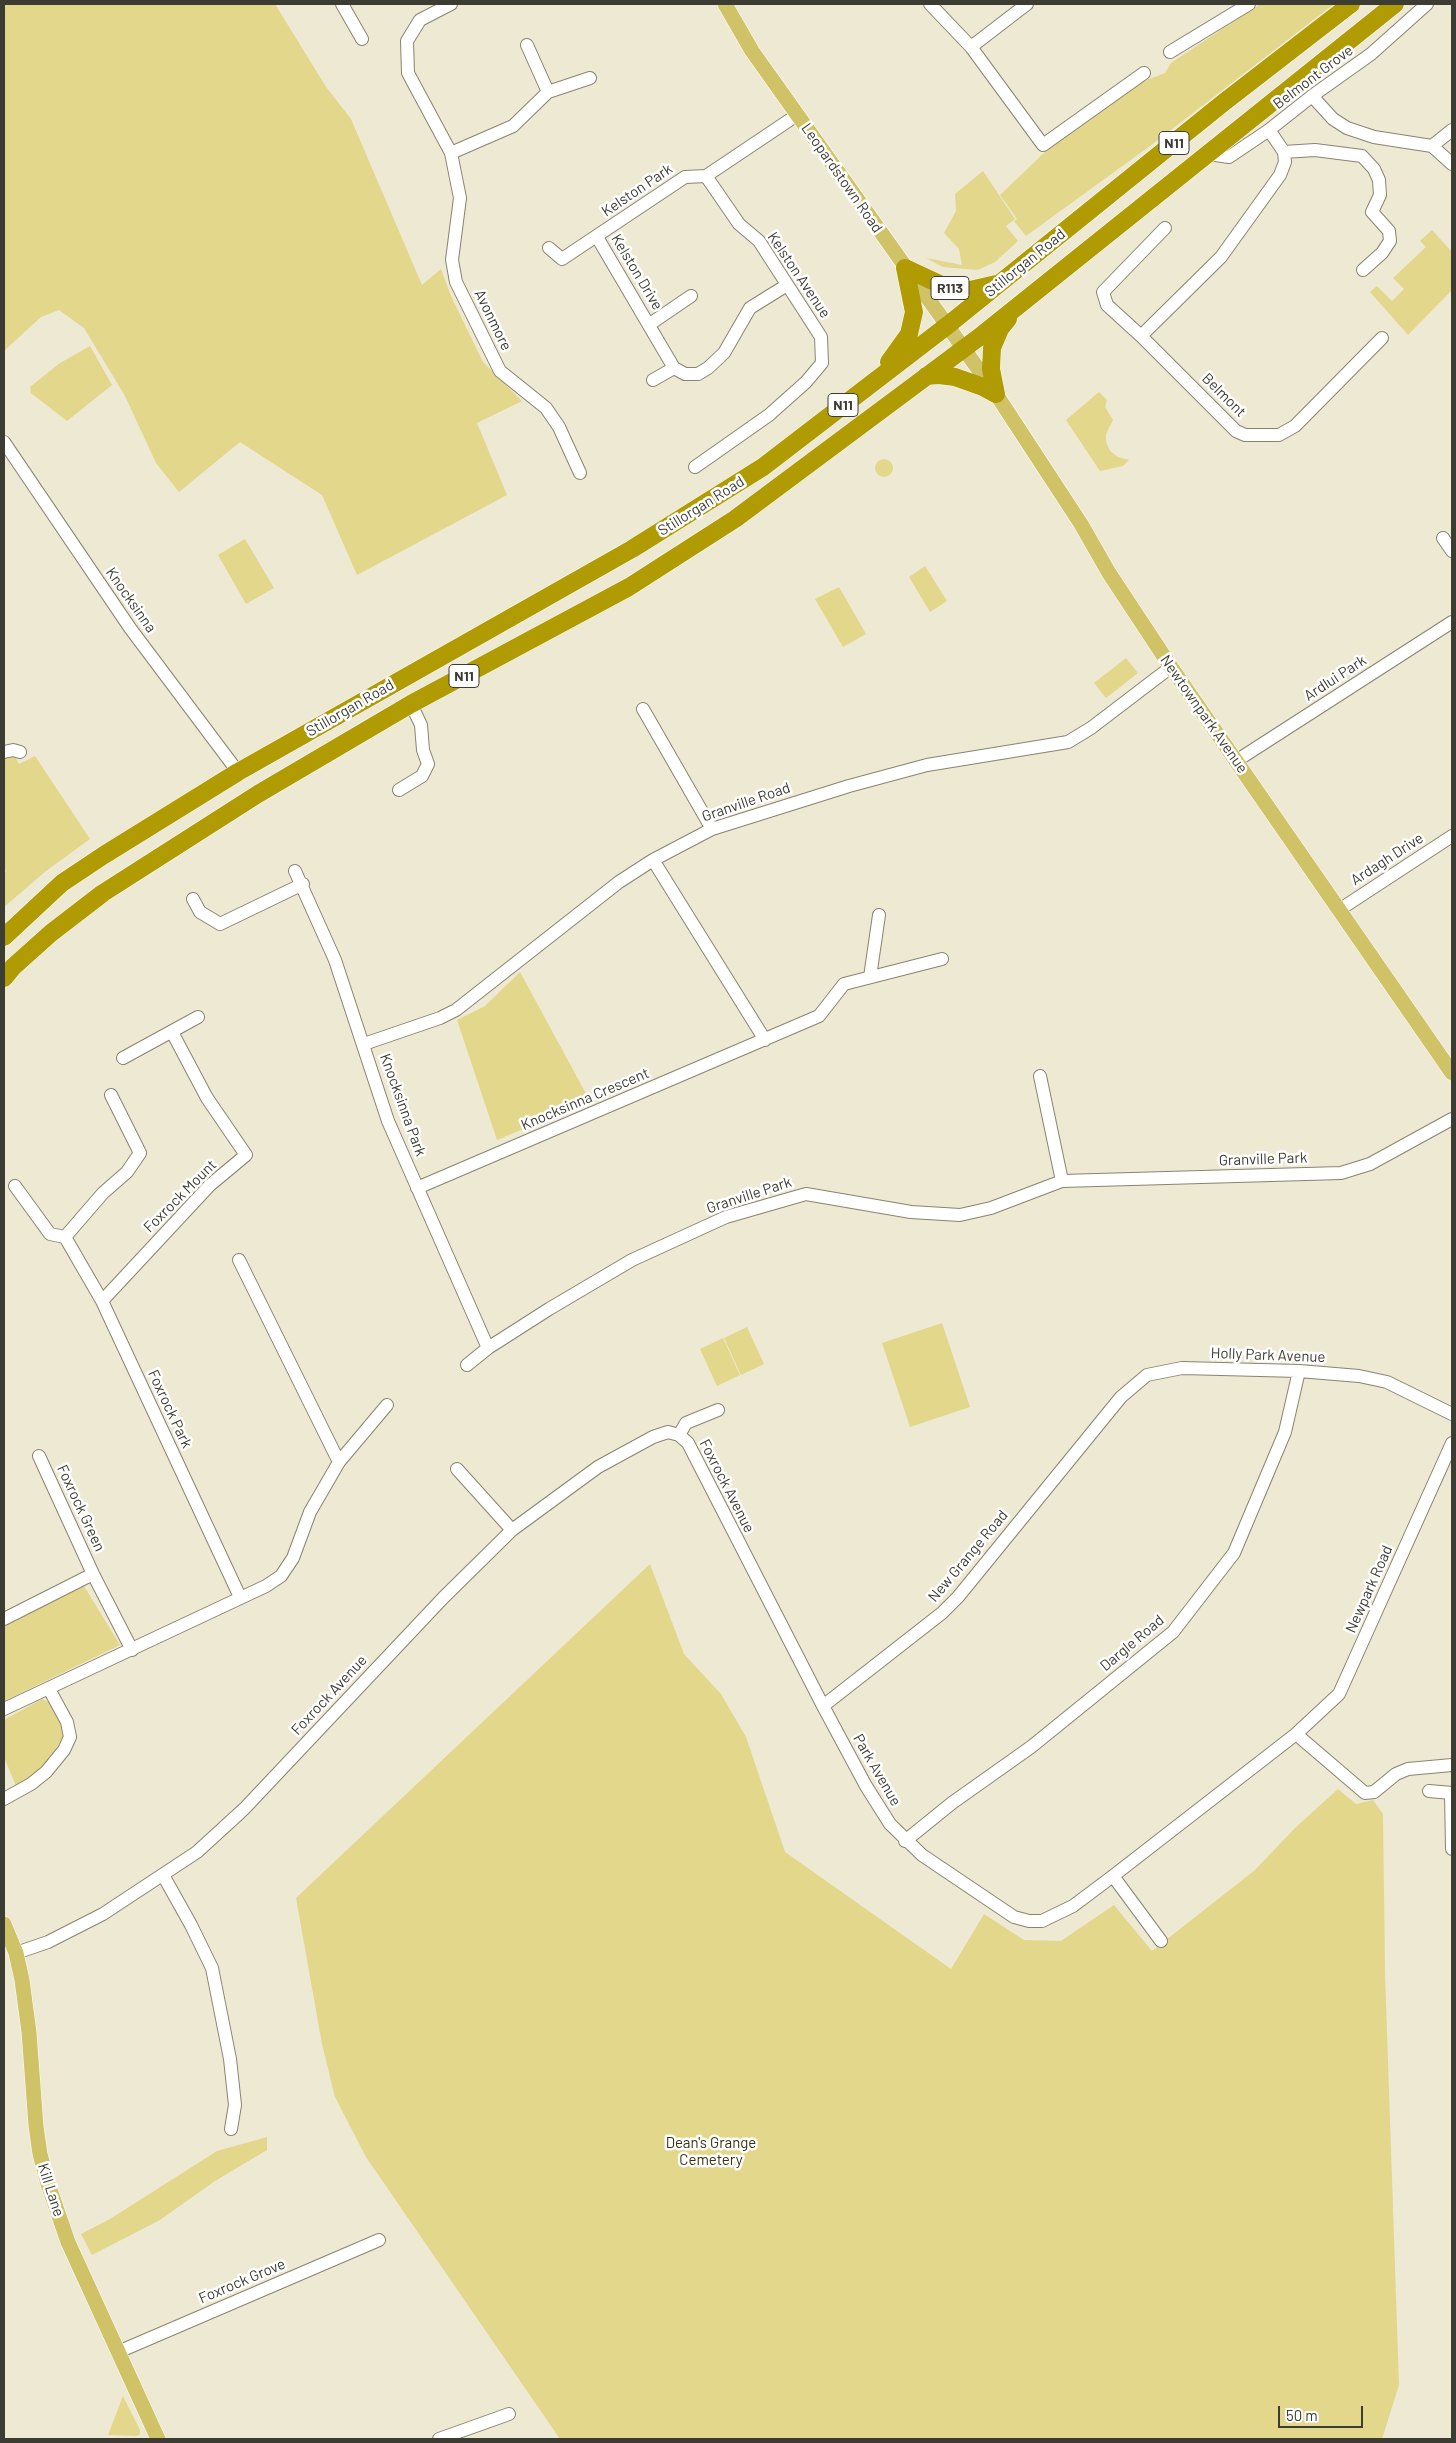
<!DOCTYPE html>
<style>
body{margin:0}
#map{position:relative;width:1456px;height:2443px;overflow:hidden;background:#ede9d3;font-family:Barlow,sans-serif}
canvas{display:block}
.frame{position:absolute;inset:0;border:5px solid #3d3c33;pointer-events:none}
.scale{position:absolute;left:1278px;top:2406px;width:85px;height:22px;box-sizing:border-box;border:2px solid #3d3c33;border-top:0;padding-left:6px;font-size:15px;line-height:18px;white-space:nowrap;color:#3d3c33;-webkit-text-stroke:4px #fff;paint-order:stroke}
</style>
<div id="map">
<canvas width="1456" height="2443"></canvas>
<div class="frame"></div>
<div class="scale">50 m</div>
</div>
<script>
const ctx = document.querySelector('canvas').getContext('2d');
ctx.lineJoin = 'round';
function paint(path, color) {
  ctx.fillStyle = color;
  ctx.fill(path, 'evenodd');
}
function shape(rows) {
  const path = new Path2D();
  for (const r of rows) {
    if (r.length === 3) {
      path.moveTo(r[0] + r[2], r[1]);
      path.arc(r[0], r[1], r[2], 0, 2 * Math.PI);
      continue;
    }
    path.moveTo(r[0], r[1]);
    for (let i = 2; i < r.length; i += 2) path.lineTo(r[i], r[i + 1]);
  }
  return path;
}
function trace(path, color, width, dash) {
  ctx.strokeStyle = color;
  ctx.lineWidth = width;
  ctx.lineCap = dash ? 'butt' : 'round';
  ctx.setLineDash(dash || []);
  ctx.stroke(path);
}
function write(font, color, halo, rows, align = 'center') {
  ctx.font = font + ' Barlow,sans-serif';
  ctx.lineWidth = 5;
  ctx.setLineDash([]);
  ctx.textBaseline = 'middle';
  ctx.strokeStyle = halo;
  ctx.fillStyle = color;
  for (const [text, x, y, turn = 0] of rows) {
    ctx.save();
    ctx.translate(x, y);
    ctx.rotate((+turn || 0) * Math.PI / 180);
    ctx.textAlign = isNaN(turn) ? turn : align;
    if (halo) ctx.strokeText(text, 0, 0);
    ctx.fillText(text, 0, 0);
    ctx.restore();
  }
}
const green = shape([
 [4,4,275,4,326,87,351,119,422,285,441,269,451,296,483,362,522,401,477,423,507,495,357,575,322,495,240,442,179,492,156,463,125,396,84,328,59,310,41,317,4,351],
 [1260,4,1334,4,1154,143,1026,236,1014,221,1017,219,1000,195,1046,151,1101,109,1141,82,1165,73,1171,63],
 [983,171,1015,219,1006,226,1018,241,995,262,978,270,943,267,926,258,962,265,959,249,944,233,956,211,955,194],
 [1432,230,1452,252,1452,290,1408,335,1370,292,1377,286,1392,301,1404,289,1393,278,1426,247,1420,241],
 [90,346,112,385,67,421,31,393,30,387,60,363],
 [1099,392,1107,400,1105,407,1113,420,1106,434,1106,442,1110,451,1118,457,1129,460,1123,466,1100,471,1066,420],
 [884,468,9],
 [245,539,274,588,246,604,218,555],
 [925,566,947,601,930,612,909,577],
 [839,587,866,634,843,647,815,599],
 [1126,658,1138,673,1106,698,1094,683],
 [14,754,19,764,35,756,90,839,46,871,4,907,4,873,6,871,4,867,4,758],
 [520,972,590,1101,497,1140,457,1020,485,1006],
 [942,1323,970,1407,910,1427,882,1343],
 [747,1327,764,1364,741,1375,724,1338],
 [723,1338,740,1375,717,1386,700,1349],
 [650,1564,684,1654,721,1694,746,1737,785,1852,951,1969,984,1914,1024,1940,1061,1941,1114,1905,1152,1951,1255,1870,1295,1828,1338,1789,1356,1804,1373,1800,1383,1814,1385,1973,1399,2385,1382,2439,560,2439,366,2157,335,2097,322,2044,296,1898],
 [84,1586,120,1645,4,1701,4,1625],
 [42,1699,51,1703,66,1731,43,1771,16,1786,4,1757,4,1720],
 [267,2137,267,2150,215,2181,160,2220,92,2255,81,2234,110,2219,217,2151],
 [123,2396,140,2430,140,2434,137,2436,108,2435]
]);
const minor = shape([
 [342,4,362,39],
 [451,4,420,20,407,41,408,73,451,153,460,198,452,260,456,282,500,371,546,408,559,427,580,473],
 [930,4,971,47,1043,145,1144,73],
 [527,45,548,92],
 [971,47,1027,4],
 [1170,52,1249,4],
 [1312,96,1333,119,1347,128,1374,137,1432,146,1452,164],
 [1269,130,1284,152,1315,150,1362,156,1374,169,1379,180,1380,195,1372,212,1389,231,1390,241,1382,253,1363,270],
 [1432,146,1452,130],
 [1284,152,1285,162,1280,175,1221,257,1141,336,1236,431,1245,435,1279,435,1295,426,1382,338],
 [451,153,513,126,548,92,590,78],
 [1209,154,1229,157,1269,130,1312,96,1371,54,1427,4],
 [597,237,674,368,685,374,698,374,708,368,724,353,750,308,787,285],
 [549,248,562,259,685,177,706,176,797,115],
 [650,324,691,296],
 [1141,336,1107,305,1103,292,1165,228],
 [653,380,674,368],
 [4,442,130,628,238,772],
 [695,467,769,415,806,382,822,363,821,337,759,241,739,224,706,176],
 [1443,538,1452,551],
 [643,709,712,829],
 [4,752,13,750,20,752],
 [1236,761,1452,622],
 [399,790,422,776,428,764,423,750,421,725,411,704],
 [653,860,765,1040],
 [295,871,335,960,388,1121,488,1348],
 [193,899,200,912,220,924,303,884],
 [1339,910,1452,836],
 [870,977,879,915],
 [364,1044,440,1018,456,1010,619,882,653,860,712,829,849,786,927,765,1068,742,1091,728,1171,667],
 [123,1058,198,1017],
 [1040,1076,1062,1181],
 [15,1186,50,1234,65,1237,102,1301,240,1597],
 [417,1188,819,1016,844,984,942,959],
 [65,1237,103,1193,127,1172,140,1153,111,1095],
 [239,1260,339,1462],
 [102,1301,210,1185,246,1155,207,1098,172,1032],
 [467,1365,488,1348,549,1309,632,1260,726,1217,806,1194,911,1212,960,1215,991,1208,1062,1181,1341,1173,1370,1164,1452,1119],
 [679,1435,686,1423,718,1410],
 [39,1456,93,1574,132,1650],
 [457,1469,512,1530],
 [4,1619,93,1574],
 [823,1706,942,1613,958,1597,1121,1397,1147,1375,1182,1368,1299,1371,1359,1376,1387,1382,1452,1414],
 [4,1709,266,1586,281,1576,293,1558,310,1512,339,1462,387,1405],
 [1296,1734,1365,1793,1374,1792,1396,1774,1408,1769,1452,1765],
 [1429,1791,1452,1793],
 [1451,1793,1452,1849],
 [4,1799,31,1784,46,1772,64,1750,70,1737,67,1722,49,1689],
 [905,1841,952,1803,1031,1747,1173,1632,1234,1553,1285,1432,1299,1371],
 [163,1875,191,1925,212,1968,230,2059,235,2105,231,2129],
 [1113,1876,1161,1941],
 [16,1953,48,1942,103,1914,197,1852,244,1809,443,1598,512,1530,598,1467,653,1437,668,1432,679,1435,688,1443,823,1706,866,1786,890,1824,922,1855,1014,1917,1029,1921,1042,1921,1073,1906,1113,1876,1296,1734,1339,1694,1452,1443],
 [118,2352,379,2240],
 [439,2439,509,2414]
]);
const major = shape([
 [725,4,752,51,996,394,1081,524,1109,573,1171,667,1452,1073],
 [4,1924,16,1953,22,1980,29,2032,36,2126,40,2154,48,2184,68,2242,158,2439]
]);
const highway = shape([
 [905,268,948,288,970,290,996,284],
 [889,362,909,334,914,312,905,268],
 [926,376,939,375,955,377,983,387,996,394],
 [996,394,991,369,992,348,1000,329,1008,319],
 [4,937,62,883,104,855,238,772,632,549,763,467,948,325,1223,103,1351,4],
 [4,978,13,967,51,933,103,893,258,794,411,704,629,587,735,519,978,338,1395,4]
]);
const shields = [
 [1174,143,30],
 [950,288,38],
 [843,405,30],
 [464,676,30]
];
const shieldNames = [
 ["N11",1174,143],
 ["R113",950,288],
 ["N11",843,405],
 ["N11",464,676]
];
const streetNames = [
 ["Belmont Grove",1313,77,-37],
 ["Leopardstown Road",842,178,55],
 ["Kelston Park",637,190,-34],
 ["Stillorgan Road",1025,263,-39],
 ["Kelston Drive",637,272,59],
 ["Kelston Avenue",799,275,56],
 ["Avonmore",493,320,64],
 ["Belmont",1224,395,45],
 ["Stillorgan Road",701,506,-32],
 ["Knocksinna",131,600,55],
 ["Ardlui Park",1335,678,-33],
 ["Stillorgan Road",350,708,-30],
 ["Newtownpark Avenue",1204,714,55],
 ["Granville Road",746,802,-19],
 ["Ardagh Drive",1387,859,-33],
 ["Knocksinna Crescent",585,1099,-23],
 ["Knocksinna Park",403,1105,70],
 ["Granville Park",1263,1159,-2],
 ["Granville Park",749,1195,-18],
 ["Foxrock Mount",180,1196,-45],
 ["Holly Park Avenue",1268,1355,2],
 ["Foxrock Park",170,1409,65],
 ["Foxrock Avenue",727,1486,63],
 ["Foxrock Green",81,1508,65],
 ["New Grange Road",968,1556,-50],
 ["Newpark Road",1369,1589,-66],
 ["Dargle Road",1132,1643,-40],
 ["Foxrock Avenue",329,1695,-47],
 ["Park Avenue",877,1770,60],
 ["Kill Lane",51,2190,72],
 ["Foxrock Grove",242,2281,-23]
];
const parkNames = [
 ["Dean's Grange",711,2143],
 ["Cemetery",711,2160]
];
paint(green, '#e3d78b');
trace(minor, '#888470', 14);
trace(major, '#fff', 16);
trace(highway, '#fff', 19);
trace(minor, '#fff', 12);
trace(major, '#d0c367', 15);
trace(highway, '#b09b02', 18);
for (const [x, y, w] of shields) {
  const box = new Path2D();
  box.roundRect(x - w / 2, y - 11.5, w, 23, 4);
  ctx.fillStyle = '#fff';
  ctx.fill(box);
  trace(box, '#3d3c33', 1);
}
write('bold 14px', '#3d3c33', null, shieldNames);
write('15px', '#3d3c33', '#fff', streetNames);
write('15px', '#383211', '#fff', parkNames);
</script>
